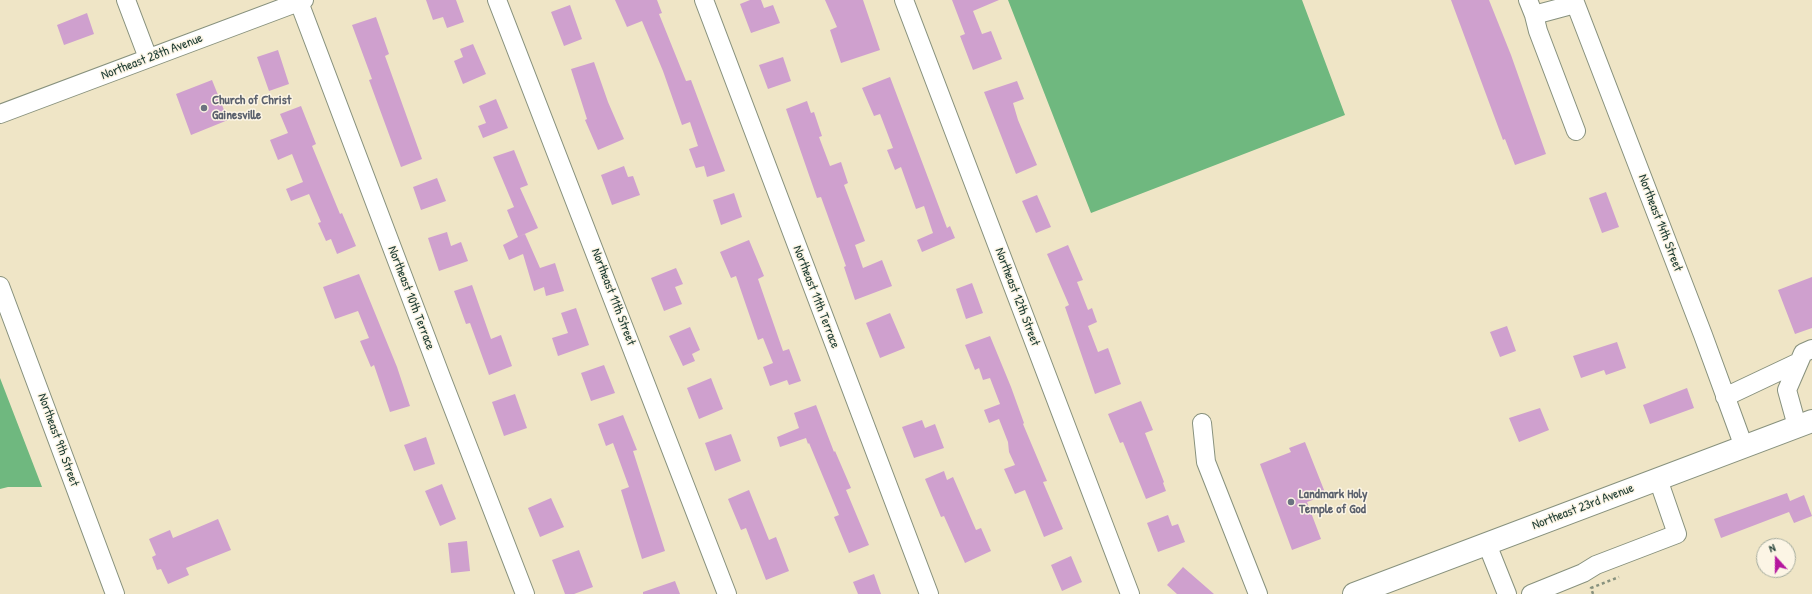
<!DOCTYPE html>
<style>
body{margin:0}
#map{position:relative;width:1812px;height:594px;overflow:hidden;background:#efe5c6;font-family:"Patrick Hand",sans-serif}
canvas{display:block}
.north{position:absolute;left:1756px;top:538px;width:40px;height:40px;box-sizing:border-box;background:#fcf5e5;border:1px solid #a4ab9e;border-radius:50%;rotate:339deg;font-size:11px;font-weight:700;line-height:16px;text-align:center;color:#1f3d34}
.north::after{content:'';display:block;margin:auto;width:14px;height:18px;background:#b5179e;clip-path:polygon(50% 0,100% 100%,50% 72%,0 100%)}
</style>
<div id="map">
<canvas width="1812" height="594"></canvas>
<div class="north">N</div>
</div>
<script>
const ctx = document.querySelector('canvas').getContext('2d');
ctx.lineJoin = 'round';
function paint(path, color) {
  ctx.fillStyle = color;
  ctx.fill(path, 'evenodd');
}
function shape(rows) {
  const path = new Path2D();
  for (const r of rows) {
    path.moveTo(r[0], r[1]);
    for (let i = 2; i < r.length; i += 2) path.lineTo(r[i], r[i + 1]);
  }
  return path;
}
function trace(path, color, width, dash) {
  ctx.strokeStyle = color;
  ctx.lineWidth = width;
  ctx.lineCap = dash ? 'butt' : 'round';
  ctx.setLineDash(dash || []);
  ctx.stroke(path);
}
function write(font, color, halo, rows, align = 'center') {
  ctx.font = font + ' "Patrick Hand",sans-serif';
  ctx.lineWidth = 3;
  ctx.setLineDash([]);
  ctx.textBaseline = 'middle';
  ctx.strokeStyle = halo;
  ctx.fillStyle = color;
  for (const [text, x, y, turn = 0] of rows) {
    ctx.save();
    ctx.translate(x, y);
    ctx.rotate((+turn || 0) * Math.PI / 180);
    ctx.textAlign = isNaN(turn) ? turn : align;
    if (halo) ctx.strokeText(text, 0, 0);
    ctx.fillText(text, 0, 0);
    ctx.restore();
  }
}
const forest = shape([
 [1008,0,1302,0,1345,115,1091,213],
 [0,378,42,487,8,487,0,489]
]);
const building = shape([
 [426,0,456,0,464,22,447,28,443,17,433,20],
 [615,0,657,0,662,13,659,14,686,81,691,80,725,171,707,177,704,166,696,168,689,149,698,146,690,122,682,125,663,71,642,21,627,27],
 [750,0,761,0,764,8,773,5,780,23,751,33,740,4],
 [825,0,863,0,880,50,841,63,830,30,837,27],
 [952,0,999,0,973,11,982,34,991,31,1002,59,973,70,960,36,965,34],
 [1451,0,1489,0,1511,55,1546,154,1515,165,1505,139,1503,140],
 [570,5,582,39,564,46,551,12],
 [87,13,94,34,64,45,57,25],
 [376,17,389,54,385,56,422,159,401,167,369,80,372,79,352,25],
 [473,44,486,74,463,84,454,61,463,57,460,49],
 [278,50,289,84,269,91,257,57],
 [783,57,791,81,768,89,759,65],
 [594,62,608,102,624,139,598,150,585,120,587,119,571,69],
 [890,77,947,228,950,226,955,238,922,252,917,240,933,233,924,206,916,209,901,167,895,170,887,150,893,148,880,114,874,116,862,88],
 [212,80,228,120,191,135,176,94],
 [1017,81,1024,99,1013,103,1018,120,1037,165,1016,174,984,92],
 [496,99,508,128,483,138,478,126,486,123,479,106],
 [807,101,811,113,814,112,822,136,819,137,830,166,841,162,848,183,844,185,865,241,855,245,863,268,882,260,892,286,855,300,844,267,846,266,821,197,817,198,786,109],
 [301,106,316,144,312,146,340,214,342,213,356,246,337,254,331,239,326,241,318,223,321,222,309,194,291,201,286,189,303,182,292,154,278,160,270,140,288,133,280,114],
 [514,150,528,185,520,188,538,228,518,237,525,234,540,268,555,263,564,291,546,296,544,287,534,291,523,254,509,260,503,245,518,237,507,210,514,207,493,157],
 [624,166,628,177,633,176,640,195,612,205,601,175],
 [437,178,446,201,421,210,413,187],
 [1606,192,1619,227,1602,233,1589,198],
 [734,193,742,217,721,225,713,200],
 [1037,195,1051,227,1036,233,1022,201],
 [447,232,451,246,461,242,468,261,439,271,428,238],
 [749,240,764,276,758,279,783,351,789,349,801,381,789,385,787,380,770,386,763,367,773,363,763,338,758,340,736,276,731,278,720,252],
 [1068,245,1083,280,1077,282,1088,310,1092,308,1097,322,1088,326,1098,352,1108,348,1121,384,1095,394,1065,307,1069,305,1047,254],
 [676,268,683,284,675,287,682,304,664,311,651,278],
 [359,274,397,367,410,406,390,412,374,365,371,367,360,341,369,338,358,311,335,319,323,287],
 [1812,277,1812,328,1795,334,1778,290],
 [972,283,983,313,966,319,956,289],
 [472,285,491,339,501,335,512,366,489,375,470,323,466,324,454,291],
 [576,308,589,345,558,356,552,338,568,333,561,313],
 [890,313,905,348,880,358,866,323],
 [1507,326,1516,351,1500,357,1490,332],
 [690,327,700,350,692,354,695,361,683,366,669,336],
 [990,336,1011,387,1024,423,1023,424,1047,481,1043,482,1063,529,1044,537,1025,490,1015,494,1004,469,1015,465,1009,452,1008,442,999,419,989,423,984,410,1000,404,990,378,983,380,979,368,975,370,965,345],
 [1617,342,1626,368,1606,375,1604,370,1581,378,1573,356],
 [604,365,615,393,591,401,581,373],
 [711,378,723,409,699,419,687,388],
 [1687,388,1694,408,1650,424,1643,405],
 [515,394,527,428,504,436,492,402],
 [1141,401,1153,430,1145,433,1164,482,1163,483,1166,491,1146,499,1123,442,1120,443,1108,414],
 [816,405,834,452,835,451,851,488,846,490,869,545,849,553,834,517,839,515,809,443,808,444,806,438,780,447,777,437,799,428,794,413],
 [1540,408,1549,430,1519,442,1509,418],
 [623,415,637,450,633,451,665,551,642,559,621,490,629,487,613,443,606,446,598,424],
 [922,420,925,428,935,424,944,448,914,458,902,427],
 [731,434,741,461,715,471,705,443],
 [426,437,435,464,414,471,404,445],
 [1305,442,1326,495,1307,502,1321,539,1292,550,1260,464,1291,452,1289,448],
 [944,471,947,480,953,477,976,530,981,528,991,551,965,563,944,516,941,517,925,479],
 [442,484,456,519,440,526,425,491],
 [749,490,769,540,776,537,789,571,766,580,746,528,741,530,728,499],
 [1787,493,1790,501,1804,495,1812,516,1794,523,1789,512,1721,538,1714,519],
 [551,498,564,527,540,537,528,508],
 [1168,515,1172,526,1178,524,1185,542,1158,552,1147,523],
 [218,519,231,550,186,568,189,575,168,584,161,569,157,570,152,557,156,555,149,539,170,530,173,538],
 [467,541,470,571,451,573,448,543],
 [579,550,593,587,574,594,565,594,552,560],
 [1071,556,1082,582,1062,591,1051,565],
 [1183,567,1214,594,1177,594,1167,585],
 [874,574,881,594,858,594,853,582],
 [675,581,680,594,643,594,643,592]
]);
const path = shape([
 [1593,594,1591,588,1619,577]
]);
const minor = shape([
 [126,0,148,58],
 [497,0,727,594],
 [704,0,929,594],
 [904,0,1130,594],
 [1528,0,1534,15],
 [1574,0,1703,335,1744,447],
 [299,2,441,377,525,594],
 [1575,4,1534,15,1538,31,1576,131],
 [0,114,304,0],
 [0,286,115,594],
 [1725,397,1799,362],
 [1202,423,1206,462,1258,594],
 [1797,426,1787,390,1803,353,1812,349],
 [1487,544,1507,594],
 [1531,594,1583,573,1596,565,1677,534,1658,479]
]);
const major = shape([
 [1354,594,1812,421]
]);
const markers = [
 [204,108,4,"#6b7280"],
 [1291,502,4,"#6b7280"]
];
const streetNames = [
 ["Northeast 28th Avenue",152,57,-21],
 ["Northeast 14th Street",1660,223,69],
 ["Northeast 11th Street",613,297,69],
 ["Northeast 11th Terrace",816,297,69],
 ["Northeast 12th Street",1017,297,69],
 ["Northeast 10th Terrace",411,298,69],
 ["Northeast 9th Street",58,440,70],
 ["Northeast 23rd Avenue",1583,507,-21]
];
const worshipNames = [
 ["Church of Christ",212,101],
 ["Gainesville",212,116],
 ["Landmark Holy",1299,495],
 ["Temple of God",1299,510]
];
paint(forest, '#6fb87f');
paint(building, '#cfa0ce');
trace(minor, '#87917d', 20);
trace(major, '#87917d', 24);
trace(path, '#87917d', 2.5, [3, 3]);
trace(minor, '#fff', 18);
trace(major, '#fff', 22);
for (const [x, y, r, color] of markers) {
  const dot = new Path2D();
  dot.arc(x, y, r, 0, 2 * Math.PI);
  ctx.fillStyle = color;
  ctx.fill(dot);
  trace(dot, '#fcf5e5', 1.5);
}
write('13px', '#1f3d34', '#fcf5e5', streetNames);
write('bold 13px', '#5b616d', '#fcf5e5', worshipNames, 'left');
</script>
